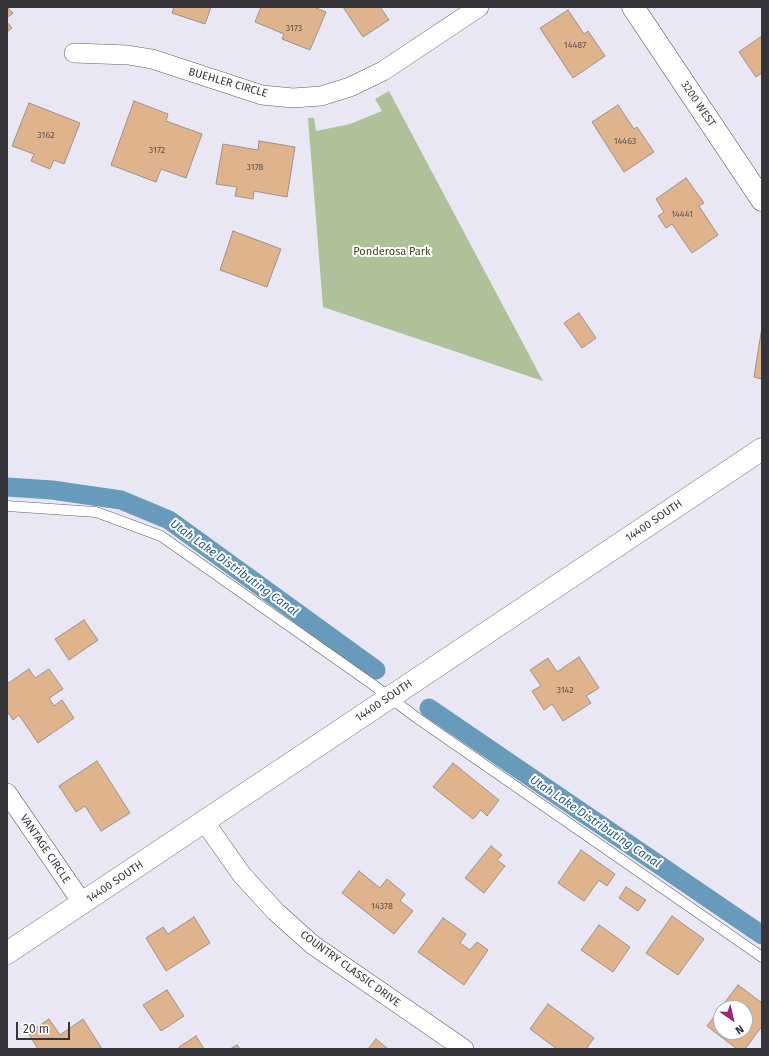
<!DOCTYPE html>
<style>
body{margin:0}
#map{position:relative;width:769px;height:1056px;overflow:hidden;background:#e9e7f4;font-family:"Fira Sans",sans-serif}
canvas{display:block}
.frame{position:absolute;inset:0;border:8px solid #353439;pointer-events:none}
.north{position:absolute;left:713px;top:1000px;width:40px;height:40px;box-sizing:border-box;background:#fff;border:1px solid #aeaeb0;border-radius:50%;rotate:146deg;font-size:11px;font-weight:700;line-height:16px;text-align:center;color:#353439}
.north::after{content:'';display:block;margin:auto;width:14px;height:18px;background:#a02478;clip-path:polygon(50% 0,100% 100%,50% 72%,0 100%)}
.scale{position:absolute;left:16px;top:1022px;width:54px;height:18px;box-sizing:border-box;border:2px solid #353439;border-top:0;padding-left:5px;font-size:12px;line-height:14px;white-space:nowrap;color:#353439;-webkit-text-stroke:3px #fff;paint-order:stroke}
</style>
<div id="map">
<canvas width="769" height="1056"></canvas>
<div class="frame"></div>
<div class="north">N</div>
<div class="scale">20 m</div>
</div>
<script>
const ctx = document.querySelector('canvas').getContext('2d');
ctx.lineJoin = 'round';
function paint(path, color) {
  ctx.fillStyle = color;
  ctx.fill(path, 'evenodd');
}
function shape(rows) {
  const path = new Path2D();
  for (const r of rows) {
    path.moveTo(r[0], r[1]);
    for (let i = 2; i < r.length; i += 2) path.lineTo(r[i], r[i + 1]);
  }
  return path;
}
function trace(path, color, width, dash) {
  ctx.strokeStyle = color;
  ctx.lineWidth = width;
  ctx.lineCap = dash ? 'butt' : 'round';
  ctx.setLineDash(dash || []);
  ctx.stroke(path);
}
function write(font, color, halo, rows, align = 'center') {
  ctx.font = font + ' "Fira Sans",sans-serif';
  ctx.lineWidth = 4;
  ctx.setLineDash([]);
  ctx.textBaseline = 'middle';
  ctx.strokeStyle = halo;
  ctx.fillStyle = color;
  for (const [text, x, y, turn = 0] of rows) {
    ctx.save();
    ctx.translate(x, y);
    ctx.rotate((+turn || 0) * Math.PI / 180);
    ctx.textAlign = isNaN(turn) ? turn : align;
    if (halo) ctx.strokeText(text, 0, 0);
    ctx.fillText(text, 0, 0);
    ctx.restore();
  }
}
const green = shape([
 [389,91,543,381,323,307,308,118,314,118,316,131,350,124,382,111,375,99]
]);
const canal = shape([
 [7,487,52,490,121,500,169,520,376,670],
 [429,708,762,935]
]);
const building = shape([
 [7,7,13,13,7,18,7,7],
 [174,7,211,7,205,24,172,13,174,7],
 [261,7,314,7,326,12,310,50,282,39,284,34,255,22,261,7],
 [343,7,380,7,389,20,363,37,343,7],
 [568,10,584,34,588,31,605,56,573,78,540,28,568,10],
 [7,22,12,28,7,32,7,22],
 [762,36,762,73,756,77,739,52,762,36],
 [134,101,168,114,166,121,202,134,186,178,161,169,156,182,111,165,134,101],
 [29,103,80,123,64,164,54,160,50,169,31,161,34,154,12,146,29,103],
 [618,105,634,129,637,127,654,152,624,172,592,122,618,105],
 [259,141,295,147,287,197,254,191,253,199,235,196,237,187,216,184,223,144,258,150,259,141],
 [686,178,704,203,699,206,718,235,692,253,672,224,666,228,658,216,664,212,656,199,686,178],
 [233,231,281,249,267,287,220,270,233,231],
 [579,313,596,338,582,348,564,323,579,313],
 [762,327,762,379,754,377,762,327],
 [84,620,98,640,69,660,55,639,84,620],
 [579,657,599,688,586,696,591,703,563,721,552,704,544,710,532,691,541,686,530,670,548,658,557,672,579,657],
 [29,669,35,678,49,669,63,689,49,698,54,706,62,700,74,718,38,743,19,715,13,720,7,711,7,684,29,669],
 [97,761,130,813,101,831,85,806,76,812,59,786,97,761],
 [453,763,499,800,487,816,481,810,473,819,433,787,453,763],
 [491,846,502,855,497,860,505,866,484,893,465,878,491,846],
 [581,850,615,874,607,886,599,880,584,901,558,883,581,850],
 [359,871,380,888,387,879,405,894,400,901,413,911,394,934,342,893,359,871],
 [626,887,646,900,638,911,619,898,626,887],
 [672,916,704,939,678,975,646,953,672,916],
 [194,917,210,943,166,971,146,938,163,927,168,934,194,917],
 [443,918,466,934,460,943,470,950,477,942,488,950,464,985,418,952,443,918],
 [599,925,630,947,613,972,581,950,599,925],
 [738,985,762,1003,762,1026,745,1049,737,1049,707,1026,738,985],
 [721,1008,745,1008,745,1032,721,1032,721,1008],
 [167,990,184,1016,161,1031,143,1005,167,990],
 [548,1004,594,1038,586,1049,557,1049,530,1029,548,1004],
 [49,1019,60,1035,83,1019,102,1049,38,1049,28,1033,49,1019],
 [196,1036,204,1049,180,1049,179,1047,196,1036],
 [376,1039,388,1049,368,1049,376,1039],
 [237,1045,240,1049,230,1049,237,1045]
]);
const lane = shape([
 [7,506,96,512,161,536,372,684,417,718,762,957]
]);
const street = shape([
 [74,53,128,55,152,59,262,95,293,98,321,96,350,87,383,71,479,7],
 [7,793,83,904],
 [204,821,242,875,276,912,313,945,464,1049]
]);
const secondary = shape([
 [633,7,762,200],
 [7,953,762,449]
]);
const numberNames = [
 ["3173",294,28],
 ["14487",575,45],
 ["3162",46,135],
 ["14463",625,141],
 ["3172",157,150],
 ["3178",255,167],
 ["14441",682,214],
 ["3142",565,690],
 ["14378",382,906]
];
const streetNames = [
 ["BUEHLER CIRCLE",228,83,16],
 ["3200 WEST",698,104,56],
 ["14400 SOUTH",654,521,-34],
 ["14400 SOUTH",384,701,-34],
 ["VANTAGE CIRCLE",45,849,56],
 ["14400 SOUTH",115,882,-34],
 ["COUNTRY CLASSIC DRIVE",350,969,36]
];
const parkNames = [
 ["Ponderosa Park",392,252]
];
const waterNames = [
 ["Utah Lake Distributing Canal",234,568,36],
 ["Utah Lake Distributing Canal",595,822,34]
];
paint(green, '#aec199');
trace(canal, '#689abb', 19);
paint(building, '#dfb48d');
trace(building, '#9c9289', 1);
trace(lane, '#5f5d68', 11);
trace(street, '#5f5d68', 20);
trace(secondary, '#5f5d68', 23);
trace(lane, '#fff', 10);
trace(street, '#fff', 19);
trace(secondary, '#fff', 22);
write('9px', '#60544e', null, numberNames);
write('11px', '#353439', '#fff', streetNames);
write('11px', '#344812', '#fff', parkNames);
write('italic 12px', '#205a7d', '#fff', waterNames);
</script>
